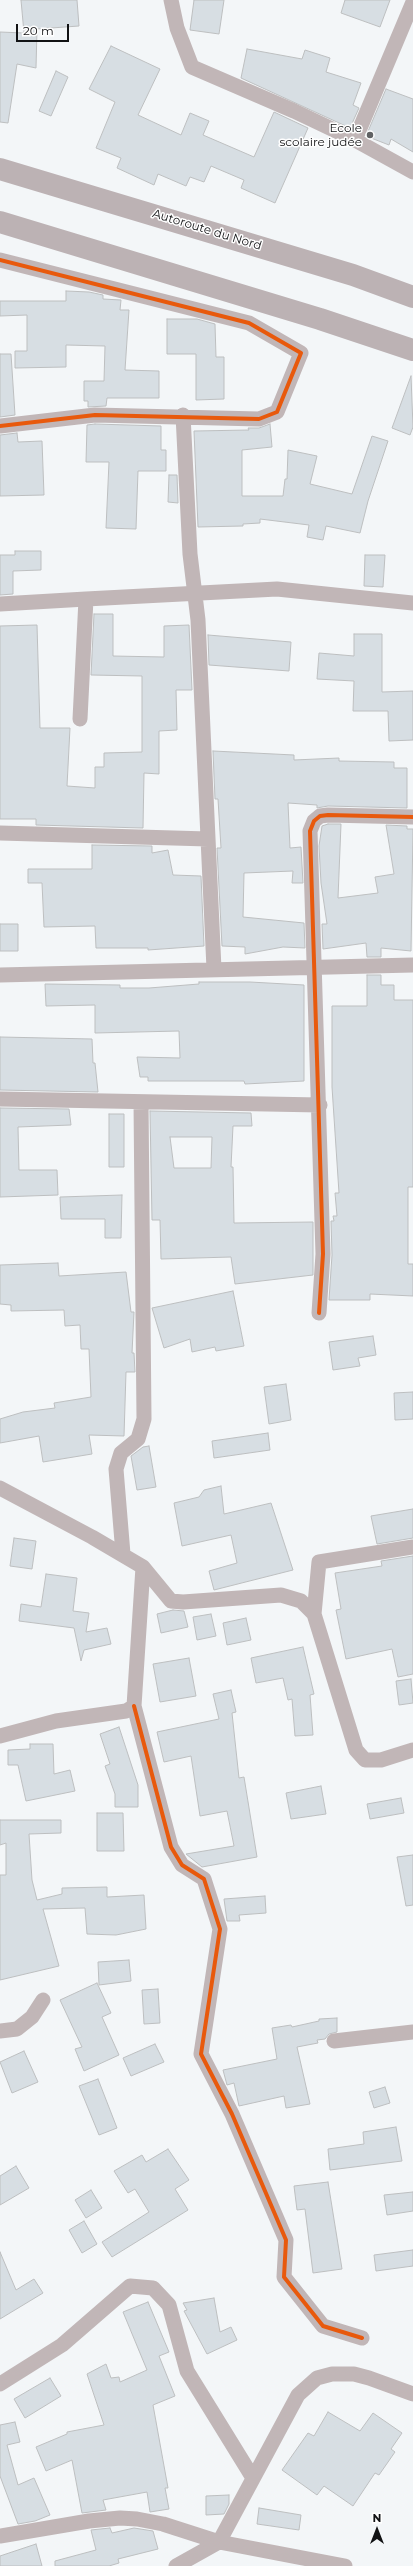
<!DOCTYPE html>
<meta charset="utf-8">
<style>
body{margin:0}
#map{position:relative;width:413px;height:2566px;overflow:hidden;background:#f3f6f8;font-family:Montserrat,sans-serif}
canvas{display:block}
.north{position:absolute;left:357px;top:2510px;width:40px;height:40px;-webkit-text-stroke:3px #fff;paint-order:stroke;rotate:0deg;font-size:11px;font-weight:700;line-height:16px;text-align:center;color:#111214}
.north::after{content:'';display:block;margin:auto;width:14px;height:18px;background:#111214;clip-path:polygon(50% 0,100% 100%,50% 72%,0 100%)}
.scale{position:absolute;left:16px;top:24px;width:53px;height:18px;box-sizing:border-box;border:2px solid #111214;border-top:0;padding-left:5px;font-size:12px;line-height:14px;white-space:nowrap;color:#111214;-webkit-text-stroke:3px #fff;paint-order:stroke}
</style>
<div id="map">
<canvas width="413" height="2566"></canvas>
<div class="north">N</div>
<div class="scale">20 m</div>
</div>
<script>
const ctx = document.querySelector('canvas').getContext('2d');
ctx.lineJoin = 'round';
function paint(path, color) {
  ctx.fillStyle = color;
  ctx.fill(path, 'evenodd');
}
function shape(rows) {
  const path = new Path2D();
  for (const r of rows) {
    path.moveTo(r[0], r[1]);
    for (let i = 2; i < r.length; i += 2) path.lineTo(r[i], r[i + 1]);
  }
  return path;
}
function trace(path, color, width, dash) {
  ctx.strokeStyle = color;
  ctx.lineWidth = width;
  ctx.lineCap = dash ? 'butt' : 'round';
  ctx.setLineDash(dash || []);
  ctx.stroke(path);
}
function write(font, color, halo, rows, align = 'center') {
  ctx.font = font + ' Montserrat,sans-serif';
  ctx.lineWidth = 3;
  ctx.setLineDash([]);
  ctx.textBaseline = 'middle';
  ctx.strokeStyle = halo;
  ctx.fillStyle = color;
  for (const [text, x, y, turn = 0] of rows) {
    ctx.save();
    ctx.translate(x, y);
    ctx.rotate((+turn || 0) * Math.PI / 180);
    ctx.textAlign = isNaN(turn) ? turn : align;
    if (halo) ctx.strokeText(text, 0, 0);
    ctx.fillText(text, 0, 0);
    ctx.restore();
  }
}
const building = shape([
 [21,0,77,0,79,26,37,29,36,68,17,64,8,123,0,122,0,32,24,33,21,0],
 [194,0,224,0,219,34,190,30,194,0],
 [345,0,390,0,380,27,341,13,345,0],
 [111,46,160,69,138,115,181,135,190,113,209,121,203,135,254,157,274,112,308,128,275,203,241,188,244,180,211,166,204,182,190,177,186,186,158,174,154,185,117,168,121,158,96,148,115,102,89,89,111,46],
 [247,49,302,59,305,50,330,58,326,72,361,83,353,105,359,108,350,128,241,78,247,49],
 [56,71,68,77,51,116,39,111,56,71],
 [386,89,413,99,413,152,391,139,389,145,366,136,386,89],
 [66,291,89,292,103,295,103,299,121,300,120,310,129,310,125,370,159,371,159,398,107,398,106,406,88,407,88,401,84,401,84,381,104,381,105,346,66,345,66,367,15,368,15,351,27,351,27,315,0,316,0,301,66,301,66,291],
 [167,319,197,319,215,324,216,357,224,357,224,399,196,400,196,354,167,354,167,319],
 [0,354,11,354,15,415,0,417,0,354],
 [411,376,413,427,410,435,392,428,411,376],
 [95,424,161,426,161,450,166,450,166,471,138,471,136,529,106,528,109,462,86,462,87,425,95,424],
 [270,424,272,447,242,450,242,496,283,496,285,479,287,479,288,450,317,456,310,484,352,494,372,436,388,441,368,501,360,533,326,526,323,540,307,537,309,525,260,519,260,523,243,524,243,526,198,527,194,431,249,430,248,428,259,428,270,424],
 [17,433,18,442,42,441,44,495,0,496,0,435,17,433],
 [169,475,177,475,178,503,168,502,169,475],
 [15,551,41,551,41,570,13,571,13,594,0,595,0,555,15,555,15,551],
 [365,555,385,555,383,587,364,586,365,555],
 [94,614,113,614,113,656,164,657,164,626,189,625,192,690,176,690,177,730,159,731,159,774,144,773,143,828,36,825,36,819,0,819,0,626,37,625,40,728,70,728,67,786,95,788,95,767,104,767,104,753,142,752,142,676,91,675,94,614],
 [354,634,382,634,382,692,413,691,413,740,389,741,388,711,353,711,354,681,317,679,319,653,354,656,354,634],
 [208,635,291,642,289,671,209,665,208,635],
 [213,751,294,755,294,760,339,758,339,761,394,762,394,768,407,768,407,808,328,806,317,808,317,805,288,803,290,848,301,847,303,883,292,883,293,871,244,873,243,917,304,923,305,948,283,947,245,954,245,947,222,946,217,848,221,848,218,799,215,799,213,751],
 [328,824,341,824,338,898,378,893,375,877,394,874,386,825,407,826,407,829,413,829,411,951,381,948,381,957,367,957,366,943,323,949,322,924,327,924,321,883,319,846,322,826,328,824],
 [92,845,152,846,152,853,168,850,173,875,201,876,204,946,148,950,148,948,96,948,95,926,44,927,42,883,28,883,28,869,92,869,92,845],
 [0,924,18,924,18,951,0,951,0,924],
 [367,975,381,975,381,985,394,985,394,1000,413,1000,413,1187,408,1187,408,1264,413,1264,413,1296,370,1294,370,1300,329,1300,332,1255,331,1221,334,1221,333,1216,337,1216,335,1193,339,1193,332,1087,332,1006,367,1006,367,975],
 [199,982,250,982,304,985,304,1081,245,1084,244,1081,148,1081,148,1077,140,1077,137,1057,180,1058,179,1031,95,1033,95,1005,46,1006,45,984,120,985,120,988,149,988,199,984,199,982],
 [0,1037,92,1039,93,1063,95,1063,98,1092,0,1090,0,1037],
 [0,1108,69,1109,71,1125,18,1127,19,1170,57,1170,58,1195,0,1197,0,1108],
 [150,1111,251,1113,252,1126,233,1126,231,1167,233,1167,234,1223,313,1222,313,1275,235,1284,231,1257,161,1259,160,1220,152,1220,150,1111],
 [170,1137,212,1137,211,1168,174,1168,170,1137],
 [109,1114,124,1114,124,1167,109,1167,109,1114],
 [122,1195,121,1238,105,1238,105,1219,61,1219,60,1197,122,1195],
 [58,1263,59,1276,126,1272,131,1312,134,1312,132,1353,134,1353,135,1372,126,1372,124,1436,89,1435,92,1454,43,1462,39,1436,0,1443,0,1419,23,1412,55,1408,54,1403,91,1397,89,1349,81,1349,80,1325,65,1326,64,1310,11,1311,11,1305,0,1304,0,1265,58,1263],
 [233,1291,244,1346,216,1351,215,1347,192,1352,190,1339,164,1348,152,1308,233,1291],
 [373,1336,376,1355,358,1358,360,1366,333,1370,329,1342,373,1336],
 [286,1384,291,1420,269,1424,264,1387,286,1384],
 [413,1392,413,1419,395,1420,394,1393,413,1392],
 [268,1433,270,1450,214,1458,212,1441,268,1433],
 [149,1446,156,1487,137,1490,131,1456,143,1447,149,1446],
 [221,1486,224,1514,271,1503,293,1570,214,1590,209,1571,237,1563,231,1535,182,1546,174,1503,199,1497,204,1490,221,1486],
 [413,1509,413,1538,377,1544,371,1516,413,1509],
 [14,1538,36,1541,32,1569,10,1566,14,1538],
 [413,1556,413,1674,398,1677,392,1649,346,1659,336,1610,341,1609,335,1573,382,1566,381,1561,413,1556],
 [46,1574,77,1578,73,1611,89,1613,86,1632,107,1628,111,1644,84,1650,81,1661,74,1628,19,1621,21,1604,41,1607,46,1574],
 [173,1610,184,1611,188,1627,161,1633,157,1614,173,1610],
 [211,1614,216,1636,197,1640,193,1617,211,1614],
 [246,1618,251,1640,227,1645,223,1623,246,1618],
 [303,1647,314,1694,310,1695,313,1735,295,1736,292,1699,288,1700,283,1678,256,1683,251,1658,303,1647],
 [189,1658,196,1696,160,1702,153,1664,189,1658],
 [411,1679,413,1703,399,1705,396,1681,411,1679],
 [231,1690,236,1712,232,1713,239,1778,244,1777,257,1857,202,1867,186,1854,234,1846,227,1811,200,1816,191,1756,164,1762,157,1732,219,1719,213,1694,231,1690],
 [119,1727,138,1785,138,1807,115,1807,115,1794,105,1766,110,1764,100,1734,119,1727],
 [30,1744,53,1744,54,1774,70,1770,75,1791,26,1801,18,1765,8,1765,8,1750,30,1749,30,1744],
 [321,1786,326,1814,291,1819,286,1793,321,1786],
 [401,1798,404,1813,370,1819,367,1804,401,1798],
 [97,1813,123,1813,124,1851,97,1851,97,1813],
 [0,1820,61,1820,61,1833,29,1834,32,1880,37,1900,62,1894,62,1888,107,1887,107,1897,144,1895,146,1929,116,1935,87,1934,85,1908,43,1909,59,1966,0,1980,0,1875,6,1875,6,1843,0,1845,0,1820],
 [413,1855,413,1905,406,1906,397,1857,413,1855],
 [265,1896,266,1913,239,1915,240,1921,227,1921,224,1899,265,1896],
 [129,1960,131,1981,99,1985,98,1962,129,1960],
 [97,1983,111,2013,102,2017,119,2055,84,2071,75,2049,82,2047,60,2000,97,1983],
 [158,1989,160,2023,144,2024,142,1990,158,1989],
 [337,2018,337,2032,329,2034,325,2039,317,2040,318,2043,297,2047,310,2104,286,2108,284,2096,239,2106,234,2083,227,2085,223,2070,277,2059,272,2028,291,2025,292,2027,319,2021,319,2019,337,2018],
 [155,2044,164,2062,131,2076,123,2058,155,2044],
 [24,2051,38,2082,12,2093,0,2062,24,2051],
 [98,2079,117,2128,99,2135,79,2086,98,2079],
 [385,2087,390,2103,374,2108,369,2092,385,2087],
 [396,2127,402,2161,330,2170,328,2149,364,2144,363,2132,396,2127],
 [168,2149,189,2180,175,2189,188,2210,112,2257,102,2242,149,2212,135,2189,128,2193,114,2171,142,2155,146,2162,168,2149],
 [16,2166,29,2188,0,2205,0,2176,16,2166],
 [328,2182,342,2269,313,2273,305,2209,297,2210,294,2186,328,2182],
 [91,2190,102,2208,86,2218,75,2200,91,2190],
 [413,2192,413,2211,387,2215,384,2195,413,2192],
 [84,2221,97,2244,82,2253,69,2230,84,2221],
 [413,2250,413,2266,376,2271,374,2255,413,2250],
 [0,2252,16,2290,34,2279,43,2293,0,2319,0,2252],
 [214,2298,220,2332,231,2327,237,2340,207,2354,184,2311,187,2310,183,2303,214,2298],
 [148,2302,169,2352,159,2356,175,2396,153,2405,168,2488,165,2488,169,2509,150,2512,147,2492,103,2500,106,2510,82,2513,72,2460,46,2471,36,2447,67,2434,67,2432,104,2425,87,2374,106,2364,111,2378,119,2377,120,2382,147,2370,123,2312,148,2302],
 [50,2378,61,2396,25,2418,14,2399,50,2378],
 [328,2412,360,2431,373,2413,402,2433,391,2449,395,2452,379,2475,375,2473,353,2506,324,2486,317,2495,282,2470,308,2433,314,2436,328,2412],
 [15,2422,20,2442,7,2445,18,2485,34,2478,50,2515,35,2521,18,2524,0,2476,0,2425,15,2422],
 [229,2495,229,2504,224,2514,206,2515,206,2496,229,2495],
 [259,2508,301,2515,299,2530,257,2524,259,2508],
 [110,2528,112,2533,134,2528,153,2531,158,2549,118,2559,119,2563,109,2566,55,2566,55,2561,96,2550,91,2530,110,2528],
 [36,2544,42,2566,0,2566,0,2556,36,2544]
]);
const street = shape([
 [171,0,177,28,192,67,294,111,355,140,413,172],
 [355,140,413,2],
 [0,260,249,323,301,353,277,412,259,419,95,415,0,426],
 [183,415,190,554,198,620,214,969],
 [86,599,277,589,413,603],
 [0,604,86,599,80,719],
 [0,833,208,839],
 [0,975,413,965],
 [0,1099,320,1105],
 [319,1313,323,1254,310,831,314,821,320,816,328,815,413,817],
 [0,1488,92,1537,143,1567,171,1601,183,1602,281,1595,301,1601,314,1614,356,1750,365,1760,381,1760,413,1750],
 [123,1554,116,1469,121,1453,138,1439,144,1419,141,1102],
 [314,1614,319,1562,413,1547],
 [134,1706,171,1847,182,1865,204,1879,220,1929,201,2054,232,2114,286,2240,284,2277,323,2326,362,2338],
 [0,1736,56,1721,126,1711,134,1706,143,1567],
 [0,2031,17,2029,32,2017,43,2000],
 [334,2041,413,2032],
 [0,2384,62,2345,130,2286,153,2288,169,2305,187,2371,253,2478],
 [0,2536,89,2521,120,2518,137,2519,163,2524,219,2542,345,2566],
 [176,2566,219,2542,298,2395,317,2378,332,2374,354,2374,369,2378,413,2394]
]);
const highway = shape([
 [0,169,353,275,413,297],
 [0,222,320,319,413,350]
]);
const cycleway = shape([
 [0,260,249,323,301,353,277,412,259,419,95,415,0,426],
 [319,1313,323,1254,310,831,314,821,320,816,328,815,413,817],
 [134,1706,171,1847,182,1865,204,1879,220,1929,201,2054,232,2114,286,2240,284,2277,323,2326,362,2338]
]);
const markers = [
 [370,135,4,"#606264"]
];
const poiNames = [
 ["Ecole",362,128],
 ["scolaire judée",362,142]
];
const streetNames = [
 ["Autoroute du Nord",207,230,17]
];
paint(building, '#d7dee3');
trace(building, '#bdbfc0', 1);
trace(street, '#c1b6b7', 15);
trace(highway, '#bcb2b4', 22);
trace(cycleway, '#e8590c', 4);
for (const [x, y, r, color] of markers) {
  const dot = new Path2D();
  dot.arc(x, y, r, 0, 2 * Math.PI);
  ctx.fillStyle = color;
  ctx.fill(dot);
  trace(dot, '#fff', 1.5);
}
write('12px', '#111214', '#fff', poiNames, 'right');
write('12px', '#111214', '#fff', streetNames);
</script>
